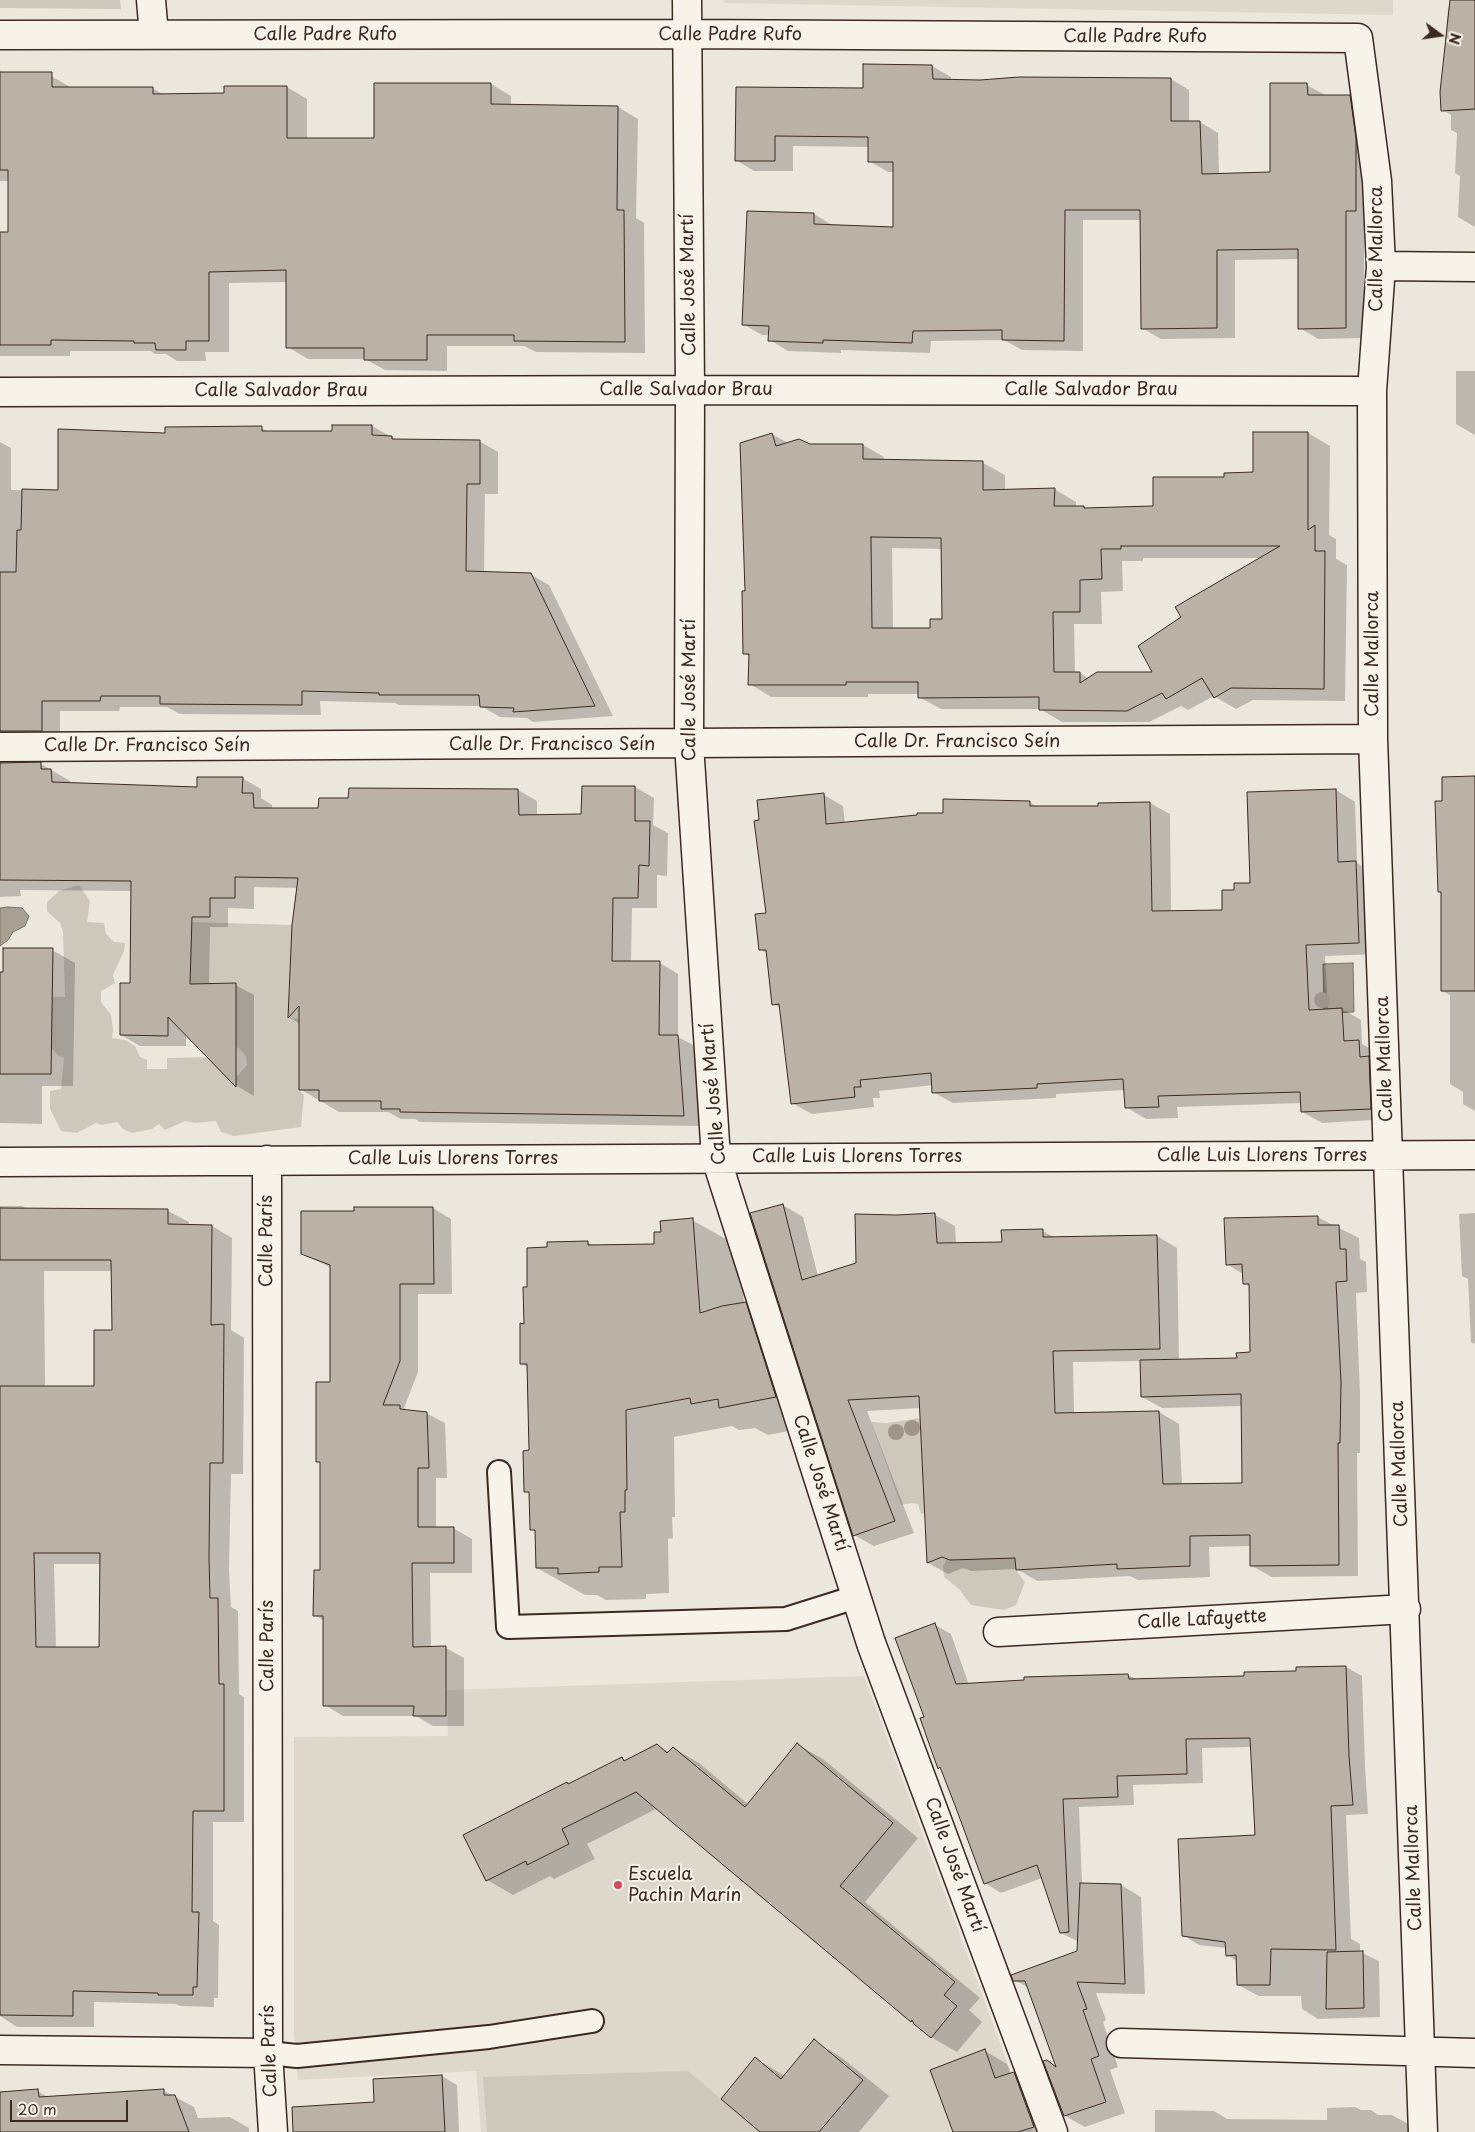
<!DOCTYPE html>
<meta charset="utf-8">
<style>
body{margin:0}
#map{position:relative;width:1475px;height:2132px;overflow:hidden;background:#ece7dc;font-family:"Playpen Sans",sans-serif}
canvas{display:block}
.north{position:absolute;left:1415px;top:10px;width:50px;height:50px;-webkit-text-stroke:4px #f7f3e8;paint-order:stroke;rotate:104deg;font-size:14px;font-weight:700;line-height:20px;text-align:center;color:#3b2a1e}
.north::after{content:'';display:block;margin:auto;width:18px;height:22px;background:#3b2a1e;clip-path:polygon(50% 0,100% 100%,50% 72%,0 100%)}
.scale{position:absolute;left:10px;top:2100px;width:118px;height:22px;box-sizing:border-box;border:2px solid #3b2a1e;border-top:0;padding-left:6px;font-size:15px;line-height:18px;white-space:nowrap;color:#3b2a1e;-webkit-text-stroke:4px #f7f3e8;paint-order:stroke}
</style>
<div id="map">
<canvas width="1475" height="2132"></canvas>
<div class="north">N</div>
<div class="scale">20 m</div>
</div>
<script>
const ctx = document.querySelector('canvas').getContext('2d');
ctx.lineJoin = 'round';
function paint(path, color) {
  ctx.fillStyle = color;
  ctx.fill(path, 'evenodd');
}
function shape(rows) {
  const path = new Path2D();
  for (const r of rows) {
    path.moveTo(r[0], r[1]);
    for (let i = 2; i < r.length; i += 2) path.lineTo(r[i], r[i + 1]);
  }
  return path;
}
function trace(path, color, width, dash) {
  ctx.strokeStyle = color;
  ctx.lineWidth = width;
  ctx.lineCap = dash ? 'butt' : 'round';
  ctx.setLineDash(dash || []);
  ctx.stroke(path);
}
function write(font, color, halo, rows, align = 'center') {
  ctx.font = font + ' "Playpen Sans",sans-serif';
  ctx.lineWidth = 4;
  ctx.setLineDash([]);
  ctx.textBaseline = 'middle';
  ctx.strokeStyle = halo;
  ctx.fillStyle = color;
  for (const [text, x, y, turn = 0] of rows) {
    ctx.save();
    ctx.translate(x, y);
    ctx.rotate((+turn || 0) * Math.PI / 180);
    ctx.textAlign = isNaN(turn) ? turn : align;
    if (halo) ctx.strokeText(text, 0, 0);
    ctx.fillText(text, 0, 0);
    ctx.restore();
  }
}
const built = shape([
 [724,0,1393,0,1393,15,724,3],
 [864,1676,1033,2132,481,2132,476,2071,298,2080,294,2033,294,1737,448,1736,447,1690]
]);
const green = shape([
 [0,0,120,0,121,9,0,8],
 [79,885,90,901,87,922,104,923,106,934,114,942,125,943,124,951,113,975,115,983,101,991,101,1002,111,1015,113,1029,112,1038,125,1040,135,1046,140,1057,147,1060,147,1069,167,1069,167,1058,217,1057,224,1074,238,1075,247,1065,246,1056,239,1048,234,1047,233,983,173,984,192,922,292,925,288,1018,299,1019,299,1090,304,1095,301,1127,234,1136,221,1132,216,1121,195,1123,185,1121,165,1130,159,1124,152,1129,132,1133,123,1129,117,1122,102,1125,96,1123,77,1133,61,1131,50,1109,50,1091,61,1089,64,1058,58,1055,47,1044,46,997,65,997,63,932,60,923,47,911,47,902,59,891],
 [920,1418,925,1513,921,1514,918,1504,912,1503,901,1505,871,1422,887,1423],
 [1015,1552,1016,1570,1025,1582,1016,1605,1004,1610,971,1605,959,1589,944,1577,943,1566,947,1559,980,1559,980,1555],
 [688,2071,760,2132,487,2132,483,2077]
]);
const water = shape([
 [8,907,22,908,29,916,25,926,13,932,8,940,0,946,0,908,8,907],
 [1353,963,1354,1012,1324,1013,1323,964,1353,963]
]);
const shadow = shape([
 [1453,0,1475,0,1475,227,1458,217,1460,176,1455,173,1457,133,1451,130,1451,115,1442,110,1441,92,1448,8],
 [932,66,951,77,951,81,1171,79,1189,90,1189,122,1200,122,1218,133,1219,174,1272,173,1307,85,1325,95,1349,96,1368,107,1374,221,1364,221,1364,338,1318,339,1300,328,1299,259,1235,260,1235,338,1161,339,1142,328,1141,220,1083,220,1083,351,1022,350,1004,340,931,341,930,353,841,350,841,353,788,351,770,340,770,335,762,335,743,324,814,214,832,225,894,228,894,172,888,172,869,161,869,147,793,146,793,171,754,171,736,160,737,88,864,89],
 [51,76,72,88,152,88,164,95,226,94,287,87,307,99,307,139,376,139,491,84,511,96,511,106,618,107,638,119,636,218,644,223,645,353,536,352,524,346,447,346,447,371,385,370,365,359,308,359,288,347,288,282,229,283,229,352,205,352,206,361,177,361,166,354,155,354,151,351,70,351,70,356,0,356,0,233,9,233,9,181,0,181,0,77],
 [1456,371,1475,371,1475,435,1456,424],
 [372,426,397,440,479,441,498,452,498,494,485,494,484,573,530,574,549,585,613,716,533,722,527,718,500,717,481,706,399,705,395,703,320,701,321,715,180,714,167,707,120,707,119,711,60,711,60,741,3,759,4,764,41,764,70,781,70,784,198,788,242,778,261,789,261,798,272,805,272,809,319,809,518,790,537,801,537,816,582,816,635,787,654,798,653,825,668,833,667,876,657,875,657,908,632,908,631,962,660,963,678,974,678,1037,697,1047,703,1126,420,1122,415,1119,401,1119,388,1112,339,1112,300,1089,300,1024,290,1018,294,925,298,888,254,887,254,909,228,908,228,927,210,927,209,985,235,985,254,995,254,1096,237,1086,186,1034,186,1046,140,1046,121,1035,132,984,132,891,20,890,21,896,0,897,0,442,11,448,11,490,59,491,167,434,261,428,269,432,333,433],
 [1308,433,1330,446,1329,535,1336,539,1336,559,1347,565,1345,701,1253,700,1236,709,1214,696,1188,710,1181,706,1149,722,1062,722,1040,709,941,709,919,697,919,694,868,694,868,697,771,697,750,684,750,657,744,653,747,592,772,434,788,443,810,445,863,445,884,457,884,461,983,463,1005,475,1005,490,1054,489,1076,502,1076,507,1087,509,1154,507,1225,478,1254,474],
 [892,548,943,549,943,620,932,629,893,629],
 [1143,558,1262,558,1183,618,1154,674,1089,679,1080,673,1075,673,1074,624,1102,624,1101,592,1123,591,1122,561,1143,561],
 [1475,777,1475,1111,1463,1104,1463,1092,1450,1084,1450,995,1442,991,1442,893,1439,891,1443,802],
 [1336,790,1355,802,1357,863,1375,874,1378,954,1325,956,1328,1010,1342,1009,1361,1020,1362,1044,1378,1053,1390,1119,1322,1123,1302,1112,1302,1103,1177,1107,1178,1118,1146,1119,1126,1107,1125,1090,1056,1094,1056,1098,953,1103,933,1092,933,1085,879,1091,880,1098,873,1098,874,1107,812,1114,792,1103,781,1008,773,1004,767,953,761,950,767,914,824,795,843,806,845,824,944,814,1029,802,1038,807,1099,807,1099,804,1150,803,1170,814,1171,912,1223,911,1235,891,1251,884],
 [52,950,75,963,73,1086,42,1086,42,1124,0,1123,0,973,4,973],
 [783,1205,803,1217,818,1276,857,1263,897,1217,935,1215,955,1226,956,1244,1003,1243,1043,1231,1055,1238,1157,1236,1177,1248,1179,1361,1238,1360,1251,1353,1251,1287,1244,1284,1243,1274,1227,1264,1317,1217,1359,1238,1360,1259,1366,1262,1367,1292,1356,1293,1360,1394,1360,1453,1357,1453,1358,1576,1272,1577,1252,1566,1252,1546,1209,1547,1210,1577,1138,1580,1130,1576,1037,1581,1017,1569,971,1571,963,1568,948,1574,928,1563,921,1408,867,1411,914,1533,874,1546,854,1535,819,1425,768,1435,755,1428,739,1430,732,1426,674,1437,675,1517,672,1517,673,1538,668,1539,669,1593,646,1594,646,1599,606,1600,597,1595,585,1595,537,1568,536,1532,532,1529,530,1494,526,1491,530,1451,529,1368,522,1364,528,1288,548,1249,587,1242,595,1246,656,1245,662,1233,692,1220,740,1247,744,1304,788,1328,751,1213],
 [1142,1361,1142,1397,1162,1408,1242,1406,1243,1484,1182,1485,1179,1424,1159,1412,1074,1414,1073,1362],
 [0,1206,22,1206,29,1210,168,1211,189,1222,189,1226,212,1226,232,1238,231,1330,244,1338,243,1474,231,1474,229,1571,231,1607,238,1611,239,1694,244,1697,244,1822,213,1822,213,1921,219,1925,218,1998,214,1998,214,2007,180,2006,176,2004,94,2002,94,2027,17,2027,0,2016],
 [44,1271,112,1271,113,1331,95,1387,45,1387],
 [54,1564,101,1564,101,1648,56,1648],
 [433,1208,451,1219,452,1294,418,1294,418,1372,404,1408,408,1411,426,1413,445,1423,447,1478,436,1478,436,1528,453,1528,472,1539,472,1573,430,1573,431,1648,446,1648,464,1658,464,1726,433,1726,416,1716,343,1716,325,1705,324,1621,315,1615,321,1571,321,1464,317,1461,332,1383,331,1268,302,1253,355,1212],
 [1475,1213,1475,1344,1471,1342,1468,1279,1462,1276,1459,1214],
 [935,1625,951,1634,969,1685,1128,1675,1138,1680,1246,1677,1297,1672,1298,1669,1346,1667,1362,1676,1365,1766,1368,1814,1346,1815,1351,1939,1360,1944,1360,1952,1379,1961,1380,2017,1318,2019,1302,2009,1301,1996,1259,1996,1238,1985,1237,1961,1227,1955,1227,1948,1199,1945,1183,1935,1256,1836,1251,1747,1202,1748,1203,1783,1133,1785,1134,1805,1079,1807,1082,1884,1121,1885,1141,1897,1145,1994,1096,1993,1106,2020,1103,2022,1118,2067,1110,2070,1125,2113,1085,2127,1065,2116,1047,2061,1057,2067,1029,1988,1014,1980,1079,1952,1079,1942,1061,1933,1042,1878,1001,1893,985,1883,922,1719,925,1717],
 [657,1745,669,1752,673,1748,699,1763,749,1805,798,1745,823,1759,918,1838,865,1902,980,1998,969,2010,982,2022,957,2052,931,2037,658,1808,587,1844,595,1859,554,1879,550,1876,513,1895,487,1880,569,1785,622,1759,626,1761],
 [814,2041,841,2057,889,2096,859,2132,762,2132,756,2059,785,2076],
 [985,2051,1007,2064,1011,2074,1014,2073,1036,2086,1053,2132,954,2132],
 [442,2076,457,2085,459,2132,321,2132,375,2103],
 [37,2091,50,2098,164,2091,194,2107,198,2118,230,2117,249,2128,249,2132,0,2132,0,2093],
 [1355,2107,1361,2110,1371,2110,1378,2115,1392,2115,1412,2126,1412,2132,1155,2132,1155,2110,1214,2111,1227,2119,1327,2120,1327,2108]
]);
const building = shape([
 [1450,0,1475,0,1475,109,1441,111,1440,92,1450,0],
 [863,64,932,65,933,79,980,80,1019,77,1171,78,1171,121,1200,121,1202,174,1270,172,1270,83,1307,83,1308,95,1350,95,1356,138,1356,211,1346,211,1346,328,1298,329,1298,249,1217,250,1217,328,1141,329,1140,210,1065,210,1064,341,1002,340,1002,330,913,331,912,343,823,340,823,343,768,341,769,326,742,325,747,211,814,213,814,224,893,227,893,162,868,162,868,137,775,136,775,161,735,161,736,87,863,88,863,64],
 [0,72,52,72,52,87,153,87,153,94,224,93,224,86,287,86,287,138,374,138,374,83,491,83,491,104,618,106,617,210,624,210,625,342,514,341,514,335,427,335,427,360,364,360,364,348,286,348,286,270,209,272,209,341,186,341,186,350,156,350,155,343,134,343,134,341,51,340,51,345,0,345,0,232,8,232,8,170,0,170,0,72],
 [332,425,372,425,372,435,392,436,392,439,480,440,480,484,467,484,466,571,531,573,595,706,513,712,514,708,480,707,479,695,379,695,379,693,302,691,302,705,160,704,160,696,101,696,100,701,42,701,42,731,0,731,0,572,16,572,17,530,21,530,22,489,58,490,58,429,165,433,165,427,262,426,262,431,332,431,332,425],
 [1253,432,1308,432,1308,530,1315,525,1315,551,1325,551,1324,689,1231,688,1214,698,1202,678,1166,699,1162,693,1127,711,1039,710,1039,697,918,698,918,682,846,682,846,685,748,685,749,654,743,654,742,591,745,591,740,443,772,433,776,446,799,439,810,444,863,444,863,459,983,461,983,490,1055,488,1054,506,1084,506,1084,508,1153,506,1153,477,1224,477,1224,473,1253,472,1253,432],
 [871,537,941,538,942,619,930,619,930,628,872,628,871,537],
 [1121,546,1280,546,1175,607,1181,617,1138,646,1152,672,1097,672,1080,683,1080,672,1054,672,1053,612,1080,612,1080,580,1102,579,1101,549,1121,549,1121,546],
 [41,762,41,769,51,769,52,782,197,787,197,777,243,777,242,793,253,793,254,808,318,808,319,798,348,798,349,788,518,789,519,815,581,814,582,786,635,786,635,821,650,821,649,866,639,865,638,898,613,898,612,961,660,961,659,1035,678,1035,684,1116,400,1112,400,1109,381,1109,381,1101,319,1101,319,1090,299,1090,299,1006,288,1018,292,925,298,878,235,877,235,898,210,898,210,917,192,917,190,984,236,983,236,1087,168,1017,168,1036,120,1035,120,983,130,983,131,881,0,880,0,763,41,762],
 [1475,776,1475,991,1441,991,1441,892,1438,892,1435,801,1442,801,1442,777,1475,776],
 [1336,789,1338,862,1356,861,1359,943,1306,945,1309,1010,1342,1008,1344,1041,1359,1040,1360,1057,1369,1056,1371,1109,1301,1112,1300,1092,1158,1096,1159,1107,1125,1108,1123,1079,1037,1084,1037,1088,932,1093,931,1073,860,1080,861,1087,854,1087,855,1097,791,1104,779,1004,772,1005,766,950,759,950,755,914,766,913,754,821,759,820,757,800,824,793,826,824,917,815,917,813,943,813,943,799,1030,801,1030,806,1098,806,1098,803,1150,802,1152,911,1222,910,1222,890,1234,890,1234,883,1250,883,1247,792,1336,789],
 [3,948,53,948,51,1074,0,1074,0,972,3,972,3,948],
 [783,1204,802,1280,856,1263,855,1214,897,1215,935,1213,937,1243,1002,1242,1001,1230,1043,1229,1043,1237,1157,1235,1160,1349,1053,1351,1055,1413,1159,1411,1163,1484,1242,1483,1241,1394,1141,1397,1140,1360,1237,1358,1236,1353,1250,1352,1249,1284,1243,1284,1242,1264,1226,1265,1224,1218,1318,1216,1318,1225,1339,1225,1340,1249,1346,1249,1347,1281,1336,1282,1341,1382,1340,1443,1338,1443,1339,1565,1250,1566,1250,1535,1190,1536,1190,1566,1117,1569,1117,1564,1016,1570,1015,1558,950,1560,942,1557,927,1563,919,1396,848,1400,895,1521,853,1536,750,1213,783,1204],
 [354,1207,433,1207,434,1284,400,1284,400,1361,383,1405,400,1405,400,1409,427,1412,429,1468,418,1468,418,1527,454,1527,454,1563,412,1563,413,1647,446,1646,446,1716,413,1716,414,1706,323,1706,323,1616,313,1616,314,1570,320,1570,320,1462,316,1462,316,1382,330,1382,330,1265,301,1254,301,1211,354,1211,354,1207],
 [0,1208,168,1209,168,1224,212,1225,211,1325,224,1324,223,1463,210,1463,209,1558,210,1598,218,1598,219,1684,224,1684,224,1811,193,1811,192,1912,199,1912,197,1987,193,1987,193,1995,158,1995,158,1993,73,1991,73,2016,0,2015,0,1386,94,1386,94,1330,112,1330,111,1260,0,1260,0,1208],
 [34,1553,100,1553,99,1647,36,1647,34,1553],
 [693,1218,700,1313,722,1306,746,1302,776,1397,719,1408,718,1399,691,1404,690,1398,626,1410,627,1490,625,1490,625,1512,620,1512,622,1567,599,1567,599,1572,558,1574,558,1568,536,1568,535,1530,530,1530,529,1492,524,1492,523,1451,529,1450,527,1364,520,1364,520,1323,524,1324,523,1287,527,1287,527,1248,547,1247,547,1242,588,1241,588,1245,654,1244,654,1232,661,1232,660,1221,693,1218],
 [935,1623,956,1684,1024,1680,1024,1677,1128,1674,1129,1679,1244,1676,1244,1672,1296,1671,1296,1667,1346,1666,1349,1756,1353,1805,1331,1806,1336,1950,1271,1949,1270,1985,1237,1985,1236,1955,1226,1956,1225,1942,1182,1936,1178,1839,1255,1835,1250,1738,1186,1739,1187,1774,1117,1776,1118,1797,1063,1799,1069,1932,1060,1933,1037,1865,984,1884,956,1808,940,1767,938,1769,920,1718,924,1717,895,1638,935,1623],
 [797,1743,893,1823,840,1886,955,1982,944,1995,957,2006,931,2038,914,2024,912,2020,911,2022,636,1792,562,1829,569,1844,527,1865,526,1861,486,1881,463,1835,567,1782,568,1784,622,1757,624,1761,657,1744,667,1753,673,1747,745,1807,797,1743],
 [1080,1883,1121,1884,1125,1984,1077,1982,1087,2009,1083,2010,1099,2056,1091,2059,1106,2102,1064,2116,1043,2061,1047,2060,1056,2067,1025,1981,1013,1981,1011,1975,1077,1951,1080,1883],
 [1363,1951,1364,2008,1326,2009,1327,1952,1363,1951],
 [814,2039,863,2080,819,2132,760,2132,721,2099,755,2057,781,2079,814,2039],
 [985,2049,995,2078,1014,2072,1034,2127,1018,2132,953,2132,930,2070,985,2049],
 [442,2075,445,2132,293,2132,292,2107,374,2102,373,2079,442,2075],
 [38,2089,39,2097,164,2089,164,2095,175,2095,189,2132,0,2132,0,2092,38,2089]
]);
const service = shape([
 [499,1472,508,1627,786,1619,856,1597],
 [268,2053,297,2056,489,2037,592,2021]
]);
const minor = shape([
 [151,0,154,35],
 [687,0,690,390,689,744,716,1158,871,1643,1053,2132],
 [0,35,686,34,1358,38,1377,181,1381,266,1372,391,1373,739,1423,2132],
 [1381,266,1475,267],
 [0,392,690,390,1372,391],
 [0,747,1373,739],
 [267,1160,268,2053,273,2132],
 [0,1162,1475,1155],
 [998,1632,1406,1609],
 [1121,2043,1475,2053],
 [0,2050,268,2053]
]);
const trees = [
 [1322,1000],
 [912,1428],
 [896,1432]
];
const markers = [
 [618,1885,5,"#d1495b"]
];
const streetNames = [
 ["Calle Padre Rufo",325,35],
 ["Calle Padre Rufo",730,35],
 ["Calle Padre Rufo",1135,37],
 ["Calle Mallorca",1377,249,-90],
 ["Calle José Martí",689,285,-91],
 ["Calle Salvador Brau",686,390],
 ["Calle Salvador Brau",1091,390],
 ["Calle Salvador Brau",281,391],
 ["Calle Mallorca",1373,654,-90],
 ["Calle José Martí",690,690,-90],
 ["Calle Dr. Francisco Seín",957,742],
 ["Calle Dr. Francisco Seín",552,745],
 ["Calle Dr. Francisco Seín",147,746],
 ["Calle Mallorca",1385,1059,-92],
 ["Calle José Martí",714,1094,-95],
 ["Calle Luis Llorens Torres",1262,1156],
 ["Calle Luis Llorens Torres",857,1157],
 ["Calle Luis Llorens Torres",453,1159],
 ["Calle París",267,1241,-90],
 ["Calle Mallorca",1400,1464,-92],
 ["Calle José Martí",820,1483,72],
 ["Calle Lafayette",1202,1620,-3],
 ["Calle París",268,1646,-90],
 ["Calle José Martí",954,1865,70],
 ["Calle Mallorca",1414,1868,-92],
 ["Calle París",270,2051,-92]
];
const poiNames = [
 ["Escuela",628,1875],
 ["Pachin Marín",628,1896]
];
paint(built, '#ddd7cc');
paint(green, '#cec8bc');
paint(water, '#a89f93');
trace(water, '#7c7064', 1);
paint(shadow, '#0003');
paint(building, '#bab2a7');
trace(building, '#3b2a1e', 1);
trace(service, '#3b2a1e', 26);
trace(minor, '#3b2a1e', 31);
trace(service, '#f7f3e8', 22);
trace(minor, '#f7f3e8', 28);
ctx.fillStyle = '#9f958a';
for (const [x, y] of trees) {
  ctx.beginPath();
  ctx.arc(x, y, 8, 0, 2 * Math.PI);
  ctx.fill();
}
for (const [x, y, r, color] of markers) {
  const dot = new Path2D();
  dot.arc(x, y, r, 0, 2 * Math.PI);
  ctx.fillStyle = color;
  ctx.fill(dot);
  trace(dot, '#f7f3e8', 2);
}
write('18px', '#3b2a1e', '#f7f3e8', streetNames);
write('18px', '#3b2a1e', '#f7f3e8', poiNames, 'left');
</script>
